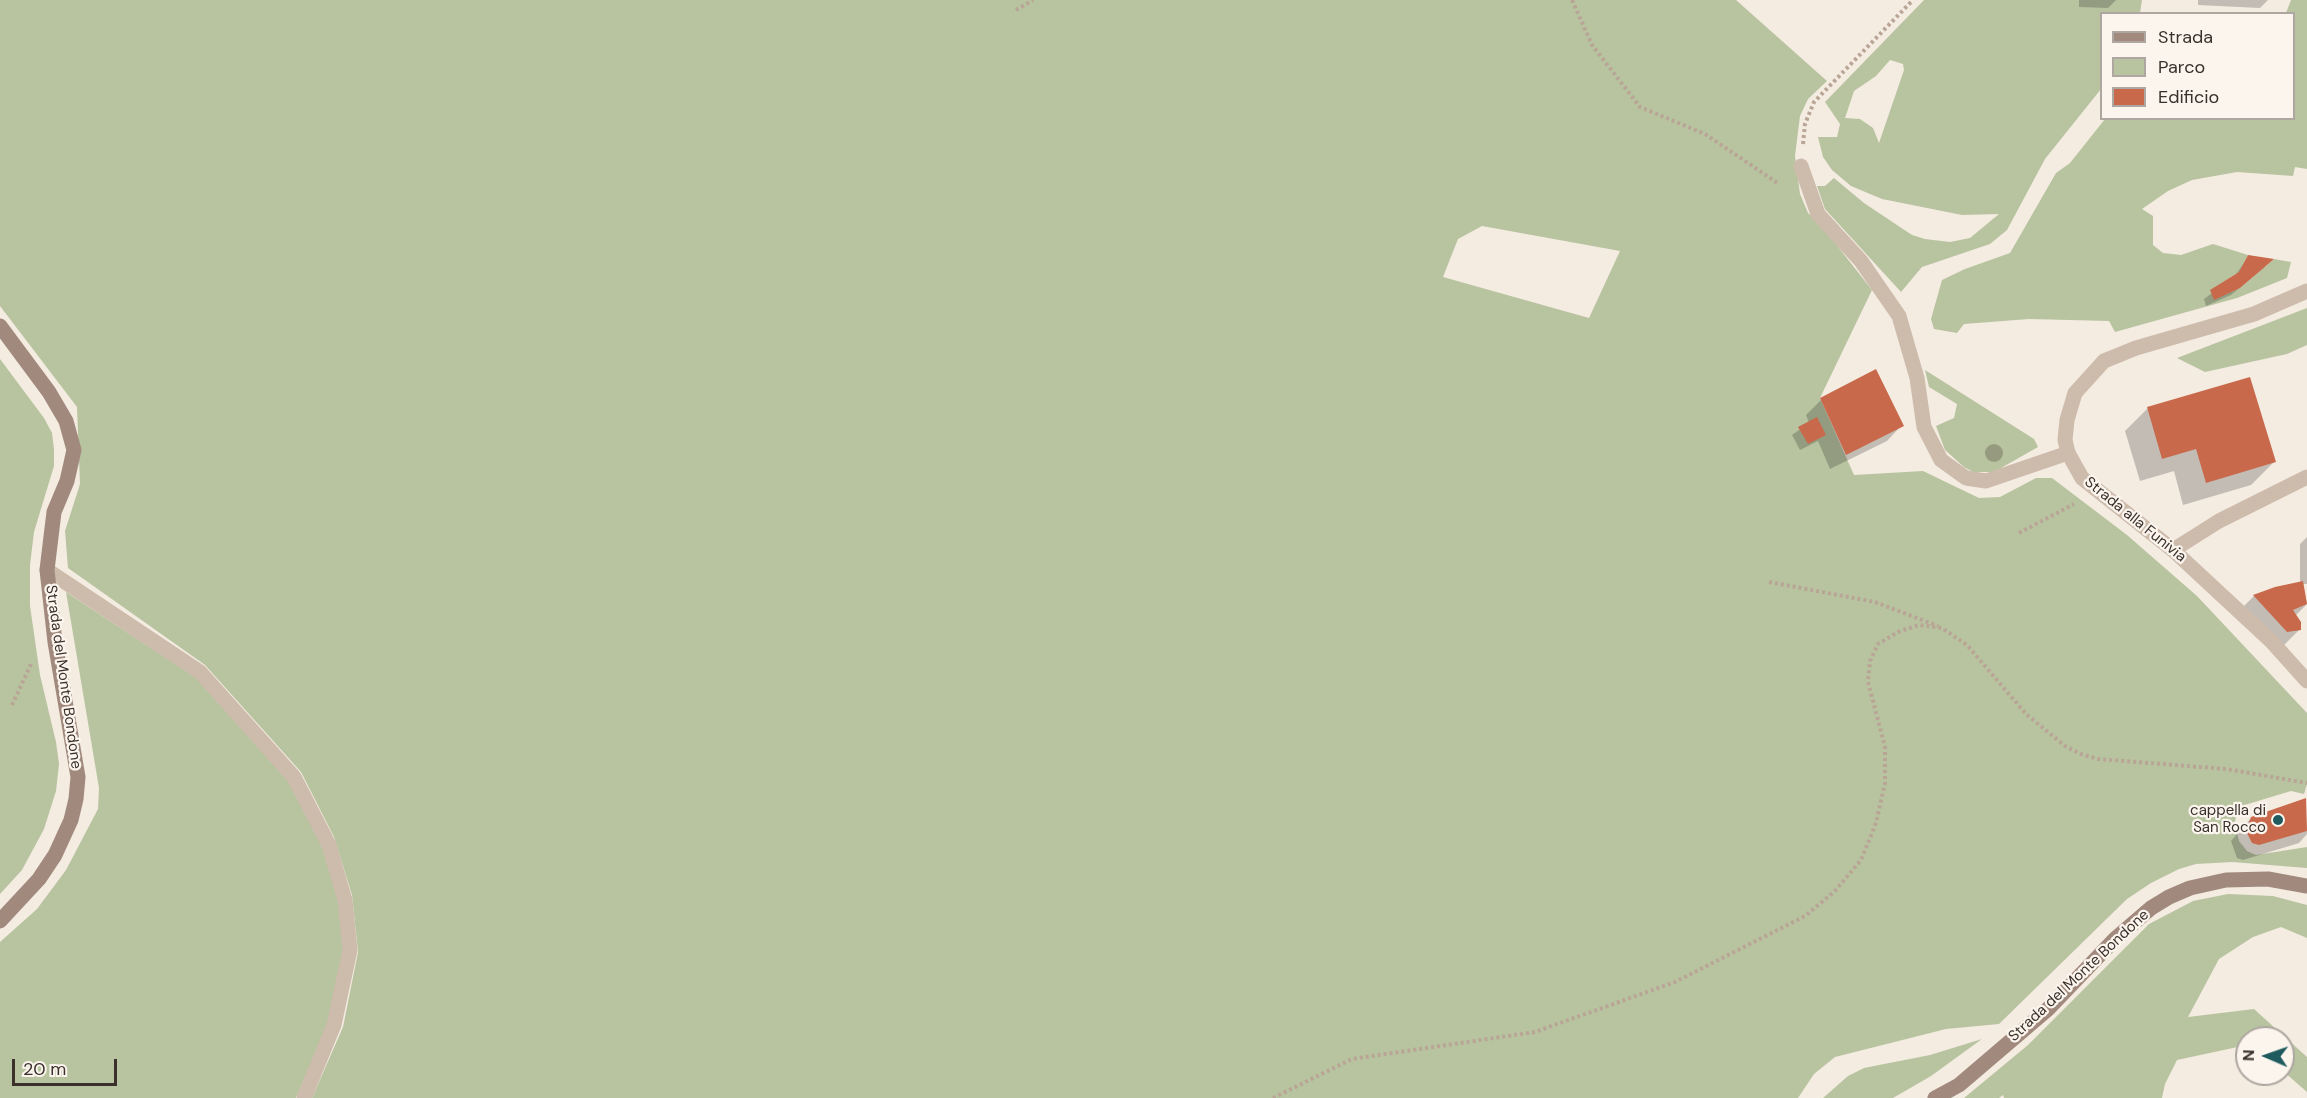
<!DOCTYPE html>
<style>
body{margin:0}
#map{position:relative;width:2307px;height:1098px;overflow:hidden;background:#f4ebe1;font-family:"DM Sans",sans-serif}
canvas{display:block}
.legend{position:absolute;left:2100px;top:12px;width:195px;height:108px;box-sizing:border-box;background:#fbf5ee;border:2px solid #aea6a0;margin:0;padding:8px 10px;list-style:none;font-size:18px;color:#3b302b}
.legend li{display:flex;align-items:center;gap:12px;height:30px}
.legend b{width:30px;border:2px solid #aea6a0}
.north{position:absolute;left:2235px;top:1026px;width:60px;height:60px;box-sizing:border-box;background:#fbf5ee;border:2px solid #aea6a0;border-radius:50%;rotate:272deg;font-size:16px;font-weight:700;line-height:24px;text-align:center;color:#3b302b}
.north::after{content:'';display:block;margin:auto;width:21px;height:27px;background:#1f5a5e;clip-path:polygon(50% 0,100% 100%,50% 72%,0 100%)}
.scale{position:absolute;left:12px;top:1059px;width:105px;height:27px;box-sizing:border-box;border:3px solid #3b302b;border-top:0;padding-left:8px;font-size:18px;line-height:21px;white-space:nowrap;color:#3b302b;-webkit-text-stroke:4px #fbf5ee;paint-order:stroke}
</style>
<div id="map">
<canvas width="2307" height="1098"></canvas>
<ul class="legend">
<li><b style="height:8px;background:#a18a7d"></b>Strada</li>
<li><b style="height:16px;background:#b8c4a0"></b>Parco</li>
<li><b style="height:16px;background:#c8694b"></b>Edificio</li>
</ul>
<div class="north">N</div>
<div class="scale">20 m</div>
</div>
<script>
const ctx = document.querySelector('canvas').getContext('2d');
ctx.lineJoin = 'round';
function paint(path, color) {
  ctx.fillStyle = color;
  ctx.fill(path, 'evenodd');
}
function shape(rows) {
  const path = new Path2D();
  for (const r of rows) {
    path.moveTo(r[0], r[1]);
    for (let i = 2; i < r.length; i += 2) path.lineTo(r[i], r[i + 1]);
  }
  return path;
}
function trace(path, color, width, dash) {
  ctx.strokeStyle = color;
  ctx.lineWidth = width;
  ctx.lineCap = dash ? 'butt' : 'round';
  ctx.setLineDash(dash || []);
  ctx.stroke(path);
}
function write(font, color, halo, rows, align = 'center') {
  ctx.font = font + ' "DM Sans",sans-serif';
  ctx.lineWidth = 4.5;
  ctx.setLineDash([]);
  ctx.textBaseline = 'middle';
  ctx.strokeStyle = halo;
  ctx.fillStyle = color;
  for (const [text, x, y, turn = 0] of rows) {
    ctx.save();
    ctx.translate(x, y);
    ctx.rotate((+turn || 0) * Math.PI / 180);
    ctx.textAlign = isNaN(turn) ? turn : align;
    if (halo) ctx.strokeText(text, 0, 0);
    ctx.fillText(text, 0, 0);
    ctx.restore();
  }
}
const green = shape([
 [0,0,1736,0,1827,81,1808,99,1800,116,1795,156,1800,194,1808,213,1817,220,1872,290,1820,398,1854,475,1923,471,1979,498,2000,497,2036,478,2052,478,2127,535,2197,596,2307,713,2307,784,2304,794,2291,791,2238,807,2235,822,2239,841,2247,851,2256,855,2307,847,2307,868,2232,862,2196,864,2179,869,2151,883,2127,899,1999,1024,1946,1029,1835,1057,1814,1074,1798,1098,312,1098,343,1027,358,952,352,895,334,837,301,772,205,665,68,568,65,531,80,484,77,407,0,306],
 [1482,226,1620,251,1589,318,1443,277,1458,239],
 [1924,0,2142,0,2140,13,2102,14,2101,89,2045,159,2007,230,1990,244,1922,267,1901,292,1825,209,1817,186,1825,186,1834,178,1864,203,1912,235,1925,239,1950,242,1970,238,1999,214,1962,215,1882,199,1851,186,1832,170,1823,157,1818,137,1837,137,1840,124,1825,102],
 [1890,60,1903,64,1904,70,1879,143,1873,128,1860,119,1845,118,1854,91,1876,76],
 [2291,0,2307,0,2307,169,2295,167,2293,176,2237,172,2192,180,2168,191,2142,209,2153,216,2153,245,2163,253,2181,255,2213,244,2248,255,2239,272,2211,290,2214,299,2240,288,2274,259,2291,262,2287,278,2237,298,2115,332,2109,321,2029,319,1964,324,1957,333,1934,329,1931,319,1942,280,1965,269,2010,253,2056,173,2070,163,2105,119,2294,118,2294,14,2286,13],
 [2307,308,2307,345,2287,354,2205,372,2177,358],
 [0,359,44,418,52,433,54,449,54,466,34,532,30,565,30,606,40,675,56,742,59,764,56,791,44,829,22,870,0,894],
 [1925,370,2034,439,2038,447,1994,472,1973,472,1964,467,1945,450,1936,426,1954,418,1957,404,1929,387],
 [66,592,201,681,292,783,324,849,340,900,344,946,328,1024,296,1098,0,1098,0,942,37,909,66,870,98,809,99,788],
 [2228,894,2273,896,2307,905,2307,938,2281,927,2253,937,2219,959,2188,1017,2254,1009,2307,1057,2307,1092,2283,1071,2283,1038,2247,1038,2247,1045,2177,1060,2165,1084,2162,1098,2004,1098,2003,1095,1999,1098,1964,1098,2028,1045,2149,924,2193,901],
 [1982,1039,1931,1076,1893,1098,1823,1098,1848,1076,1864,1068,1930,1055]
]);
const shadow = shape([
 [2079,0,2116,0,2108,8,2079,7],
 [2198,0,2268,0,2260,8,2198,5],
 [2248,257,2265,267,2231,295,2206,306,2204,299,2234,277],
 [1821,400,1902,425,1887,441,1830,469,1818,441,1800,450,1792,435,1809,423,1806,415],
 [2148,408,2274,462,2251,485,2183,505,2174,471,2140,481,2125,431],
 [2307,537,2307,584,2303,584,2307,604,2295,616,2299,630,2284,645,2239,611,2254,596,2300,583,2300,544],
 [2305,800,2307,834,2299,843,2243,860,2237,858,2231,841,2251,818]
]);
const building = shape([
 [2248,255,2274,259,2240,288,2214,300,2210,290,2239,272],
 [1876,369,1904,426,1846,455,1820,398],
 [2250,377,2276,462,2206,483,2196,449,2162,459,2147,407],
 [1817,417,1826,435,1808,444,1798,427],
 [2303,581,2307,604,2293,610,2301,622,2301,630,2287,632,2253,595,2275,587],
 [2306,798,2307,831,2259,845,2252,843,2246,831,2251,817]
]);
const path = shape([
 [1572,0,1592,45,1640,107,1705,134,1779,184],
 [1016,10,1033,0],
 [1803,144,1805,124,1814,102,1913,0],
 [2019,533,2074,504],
 [1769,582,1875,602,1938,626],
 [12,705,32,662],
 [1273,1098,1352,1059,1535,1032,1675,982,1805,916,1834,892,1861,860,1876,823,1885,783,1885,747,1868,682,1870,661,1878,644,1898,632,1919,625,1942,628,1967,645,2026,714,2065,746,2081,754,2098,759,2226,769,2307,783]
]);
const lane = shape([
 [1801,166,1818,214,1861,261,1899,316,1917,378,1924,427,1941,460,1966,478,1986,481,2068,453],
 [2173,550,2219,521,2307,477]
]);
const street = shape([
 [2307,291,2254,314,2136,348,2104,361,2075,393,2067,420,2065,440,2068,453,2082,478,2173,550,2271,641,2307,681],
 [47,570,200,672,294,777,329,845,345,900,350,950,334,1025,304,1098]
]);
const secondary = shape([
 [0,326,49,392,66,421,74,450,67,481,54,512,47,570,55,642,78,777,76,799,71,820,55,855,39,879,0,921],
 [1935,1098,1959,1085,2048,1009,2115,939,2151,908,2169,897,2190,888,2226,880,2268,879,2307,886]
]);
const trees = [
 [1994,453]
];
const markers = [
 [2278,820,6,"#1f5a5e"]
];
const streetNames = [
 ["Strada alla Funivia",2135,520,39],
 ["Strada del Monte Bondone",63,677,82],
 ["Strada del Monte Bondone",2079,976,-43]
];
const poiNames = [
 ["cappella di",2266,811],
 ["San Rocco",2266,828]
];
paint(green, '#b8c4a0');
paint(shadow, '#0003');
paint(building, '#c8694b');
trace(path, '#b9a596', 4, [3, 3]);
trace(lane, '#cdbbac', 15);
trace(street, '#cdbbac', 15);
trace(secondary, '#a18a7d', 15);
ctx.fillStyle = '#969b7f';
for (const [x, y] of trees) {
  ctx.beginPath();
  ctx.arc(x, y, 9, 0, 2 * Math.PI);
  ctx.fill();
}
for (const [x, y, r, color] of markers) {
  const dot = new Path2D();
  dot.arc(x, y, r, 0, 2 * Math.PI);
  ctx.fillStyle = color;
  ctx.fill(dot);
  trace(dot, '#fbf5ee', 2);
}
write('15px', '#3b302b', '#fbf5ee', streetNames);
write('15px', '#3b302b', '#fbf5ee', poiNames, 'right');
</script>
